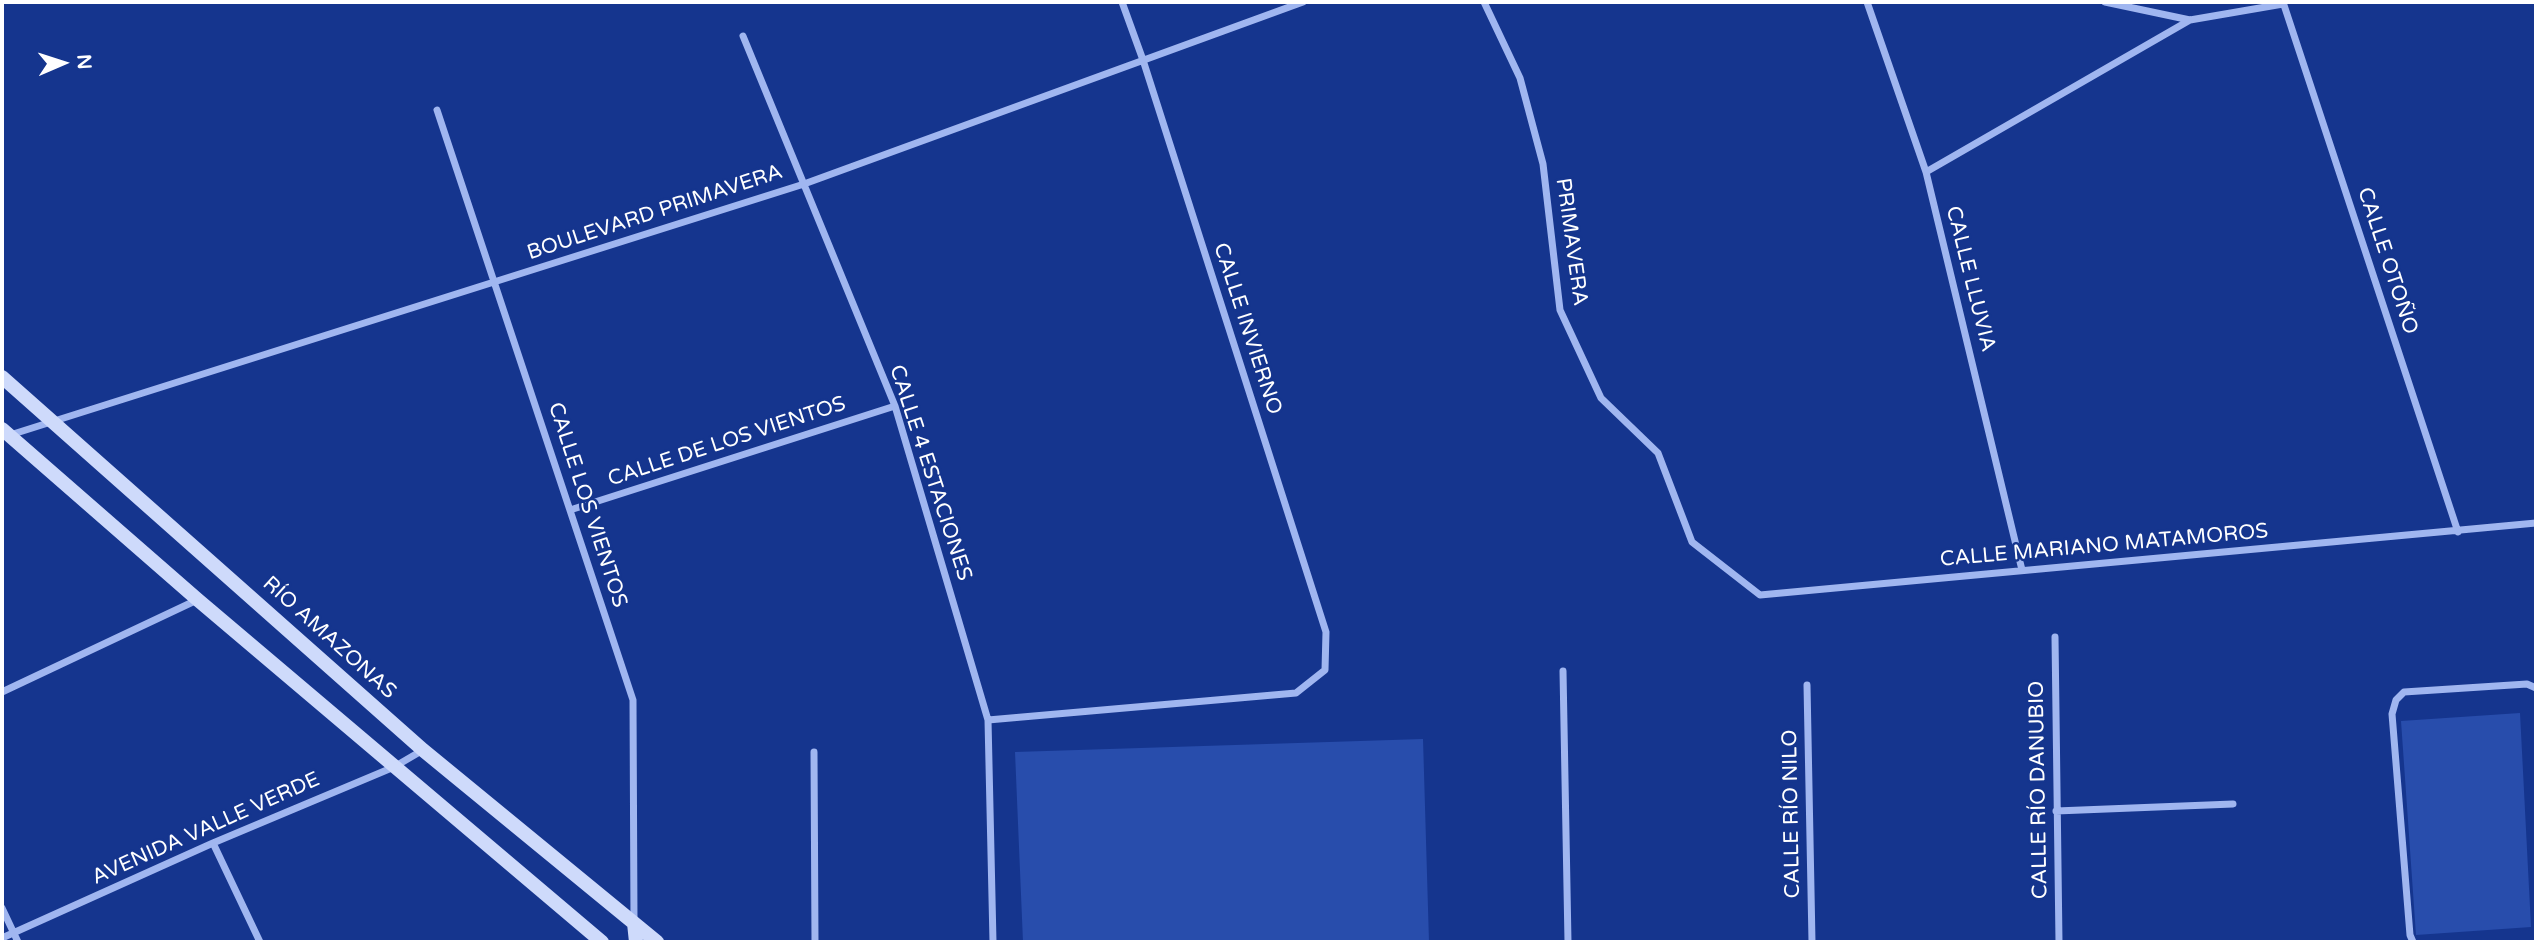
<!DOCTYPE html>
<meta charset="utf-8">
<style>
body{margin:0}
#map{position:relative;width:2538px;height:944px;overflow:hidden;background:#15358e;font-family:"Varela Round",sans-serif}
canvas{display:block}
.frame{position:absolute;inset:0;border:4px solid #fff;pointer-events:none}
.north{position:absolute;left:28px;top:28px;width:70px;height:70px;-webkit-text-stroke:5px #15358e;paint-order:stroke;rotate:87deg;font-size:19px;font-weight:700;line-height:28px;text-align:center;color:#fff}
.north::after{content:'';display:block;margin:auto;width:24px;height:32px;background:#fff;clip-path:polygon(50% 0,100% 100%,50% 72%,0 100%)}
</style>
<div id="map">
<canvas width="2538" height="944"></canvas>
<div class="frame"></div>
<div class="north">N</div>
</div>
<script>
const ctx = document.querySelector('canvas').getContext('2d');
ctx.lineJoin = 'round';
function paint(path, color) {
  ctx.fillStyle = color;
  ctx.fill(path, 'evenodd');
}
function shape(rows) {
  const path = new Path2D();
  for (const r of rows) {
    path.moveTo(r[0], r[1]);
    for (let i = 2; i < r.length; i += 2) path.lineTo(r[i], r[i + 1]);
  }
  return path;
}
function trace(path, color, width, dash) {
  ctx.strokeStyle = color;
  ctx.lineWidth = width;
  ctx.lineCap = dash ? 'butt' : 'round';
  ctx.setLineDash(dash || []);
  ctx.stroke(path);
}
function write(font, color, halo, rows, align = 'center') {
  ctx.font = font + ' "Varela Round",sans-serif';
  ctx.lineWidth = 5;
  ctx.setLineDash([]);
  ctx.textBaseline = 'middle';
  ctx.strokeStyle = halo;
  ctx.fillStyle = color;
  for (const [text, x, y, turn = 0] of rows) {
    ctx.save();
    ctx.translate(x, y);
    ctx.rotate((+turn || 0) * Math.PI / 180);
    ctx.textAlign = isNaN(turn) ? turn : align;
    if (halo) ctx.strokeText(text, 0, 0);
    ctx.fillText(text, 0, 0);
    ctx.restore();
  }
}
const green = shape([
 [2520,713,2531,927,2416,935,2401,721],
 [1423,739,1429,942,1023,942,1015,752]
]);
const street = shape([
 [1484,2,1520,78,1543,164,1560,310,1601,398,1658,453,1692,542,1760,595,2536,523],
 [1867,2,1926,172,2022,570],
 [2105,2,2190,20,2283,4],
 [2283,2,2458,532],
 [743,36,895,406,988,720,993,942],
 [437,110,633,700,634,921],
 [1926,172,2190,20],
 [10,435,804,184,1303,2],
 [570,510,895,406],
 [2055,637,2059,942],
 [1563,671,1568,942],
 [1807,685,1812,942],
 [2,692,197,600],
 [988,720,1296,693,1325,670,1326,632,1143,60,1122,2],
 [814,752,815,942],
 [2056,811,2233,804],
 [213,843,260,942],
 [2,908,18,942],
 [2,938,213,843,394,767,423,750],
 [2413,942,2410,935,2392,714,2396,700,2404,692,2527,684,2536,688]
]);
const secondary = shape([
 [2,377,423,750,657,942],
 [2,429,198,600,602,942],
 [634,923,636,942]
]);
const streetNames = [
 ["BOULEVARD PRIMAVERA",655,213,-18],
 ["PRIMAVERA",1571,242,82],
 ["CALLE OTOÑO",2387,261,72],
 ["CALLE LLUVIA",1970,279,76],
 ["CALLE INVIERNO",1247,329,72],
 ["CALLE DE LOS VIENTOS",727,442,-18],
 ["CALLE 4 ESTACIONES",930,473,72],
 ["CALLE LOS VIENTOS",587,505,72],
 ["CALLE MARIANO MATAMOROS",2104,546,-5],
 ["RÍO AMAZONAS",329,638,42],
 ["CALLE RÍO DANUBIO",2039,790,-91],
 ["CALLE RÍO NILO",1792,814,-91],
 ["AVENIDA VALLE VERDE",206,829,-24]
];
paint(green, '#284dac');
trace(street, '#a0b6f0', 7);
trace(secondary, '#cedafb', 14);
write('21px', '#fff', '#15358e', streetNames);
</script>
